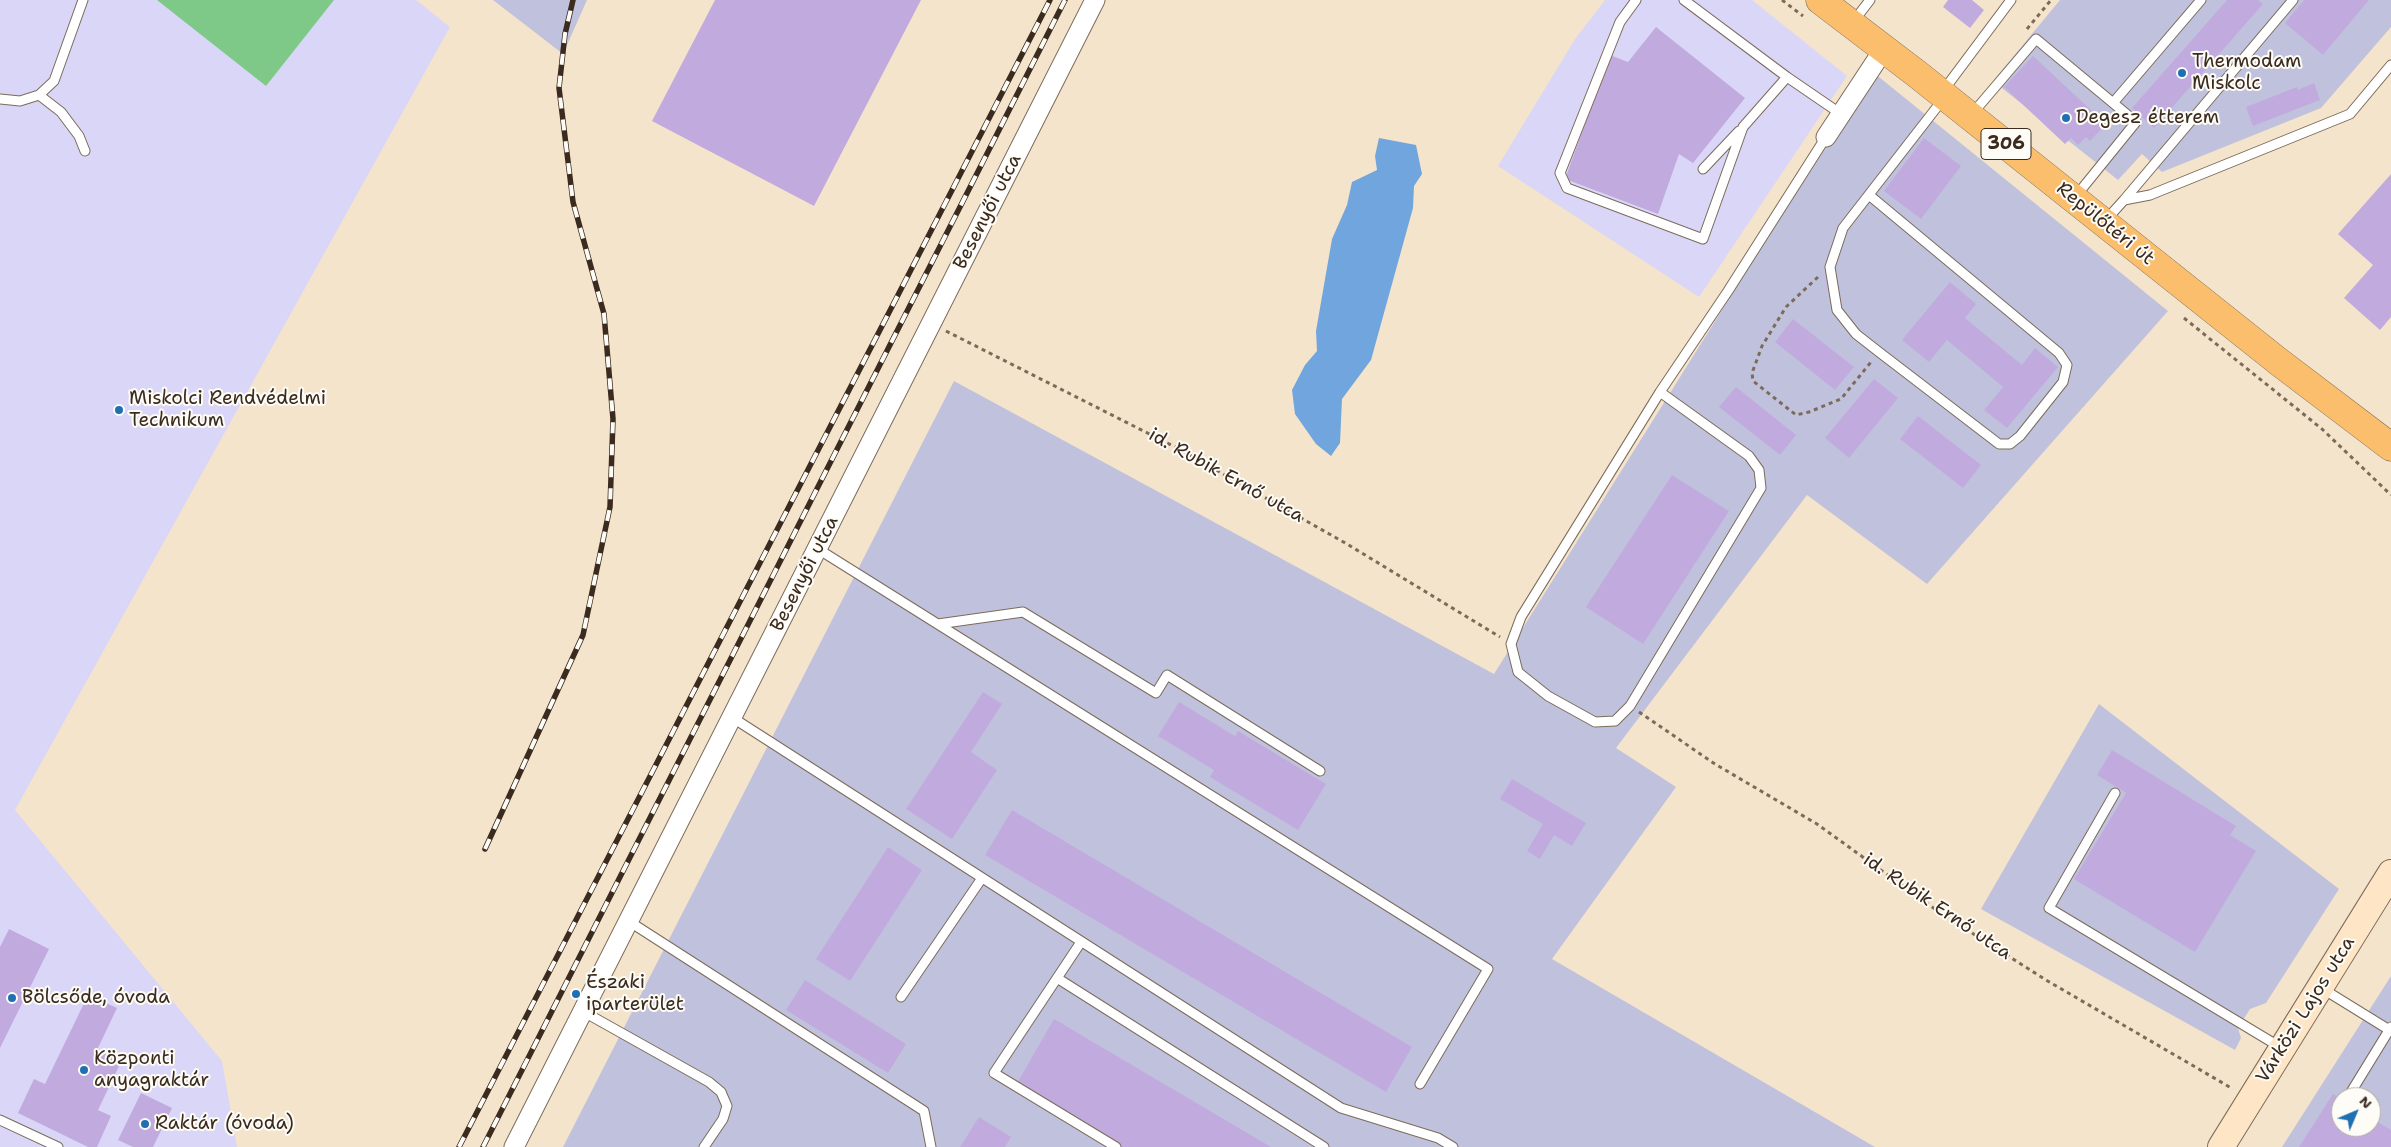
<!DOCTYPE html>
<meta charset="utf-8">
<style>
body{margin:0}
#map{position:relative;width:2391px;height:1147px;overflow:hidden;background:#f4e4cb;font-family:"Shantell Sans",sans-serif}
canvas{display:block}
.north{position:absolute;left:2331px;top:1087px;width:50px;height:50px;box-sizing:border-box;background:#fdfcf7;border:1px solid #afa8a0;border-radius:50%;rotate:45deg;font-size:14px;font-weight:700;line-height:20px;text-align:center;color:#3b2a1e}
.north::after{content:'';display:block;margin:auto;width:18px;height:22px;background:#1f6fb2;clip-path:polygon(50% 0,100% 100%,50% 72%,0 100%)}
</style>
<div id="map">
<canvas width="2391" height="1147"></canvas>
<div class="north">N</div>
</div>
<script>
const ctx = document.querySelector('canvas').getContext('2d');
ctx.lineJoin = 'round';
function paint(path, color) {
  ctx.fillStyle = color;
  ctx.fill(path, 'evenodd');
}
function shape(rows) {
  const path = new Path2D();
  for (const r of rows) {
    path.moveTo(r[0], r[1]);
    for (let i = 2; i < r.length; i += 2) path.lineTo(r[i], r[i + 1]);
  }
  return path;
}
function trace(path, color, width, dash) {
  ctx.strokeStyle = color;
  ctx.lineWidth = width;
  ctx.lineCap = dash ? 'butt' : 'round';
  ctx.setLineDash(dash || []);
  ctx.stroke(path);
}
function write(font, color, halo, rows, align = 'center') {
  ctx.font = font + ' "Shantell Sans",sans-serif';
  ctx.lineWidth = 4;
  ctx.setLineDash([]);
  ctx.textBaseline = 'middle';
  ctx.strokeStyle = halo;
  ctx.fillStyle = color;
  for (const [text, x, y, turn = 0] of rows) {
    ctx.save();
    ctx.translate(x, y);
    ctx.rotate((+turn || 0) * Math.PI / 180);
    ctx.textAlign = isNaN(turn) ? turn : align;
    if (halo) ctx.strokeText(text, 0, 0);
    ctx.fillText(text, 0, 0);
    ctx.restore();
  }
}
const built = shape([
 [0,0,416,0,450,27,15,810,222,1061,237,1147,0,1147],
 [1605,0,1752,0,1847,76,1699,297,1498,166,1575,39]
]);
const industrial = shape([
 [493,0,587,0,563,54],
 [2060,0,2391,0,2391,27,2321,108,2162,172,2142,154,2118,180,1993,81],
 [1874,73,2168,311,1927,584,1807,495,1616,748,1676,787,1552,959,1875,1147,563,1147,954,381,1494,674,1759,251],
 [2099,704,2339,889,2266,1003,2250,1009,2238,1028,2241,1038,2235,1050,1981,909],
 [2391,976,2391,1147,2282,1147],
 [2341,1097,2371,1097,2371,1127,2341,1127]
]);
const green = shape([
 [157,0,334,0,266,86]
]);
const water = shape([
 [1379,138,1416,145,1422,174,1414,186,1413,208,1371,360,1342,399,1340,443,1331,456,1316,444,1295,414,1292,390,1305,365,1317,351,1316,331,1332,239,1347,205,1352,182,1377,170,1375,156]
]);
const building = shape([
 [715,0,921,0,814,206,652,121],
 [1948,0,1972,0,1984,10,1970,28,1943,7],
 [2227,0,2258,0,2263,4,2154,128,2132,108],
 [2304,0,2369,0,2323,55,2285,23],
 [1656,27,1745,98,1693,163,1679,154,1658,214,1565,179,1610,55,1628,62],
 [2033,56,2106,124,2090,141,2086,137,2078,145,2071,138,2065,144,2004,87],
 [2314,83,2320,100,2253,126,2246,107,2297,87,2298,90],
 [1924,138,1961,166,1921,219,1884,191],
 [2391,174,2391,317,2380,330,2344,298,2373,265,2338,234],
 [1950,282,1976,304,1965,318,2022,365,2035,348,2058,367,2007,428,1984,410,2003,387,1947,340,1929,362,1902,340],
 [1793,319,1854,367,1835,390,1775,342],
 [1874,379,1898,398,1849,458,1825,438],
 [1736,387,1796,435,1780,455,1719,407],
 [1918,416,1981,465,1963,488,1900,439],
 [1672,475,1729,511,1643,644,1586,607],
 [983,692,1002,704,971,752,997,770,952,839,906,809],
 [1179,702,1235,736,1238,731,1326,784,1298,830,1210,777,1214,770,1158,736],
 [2112,750,2236,826,2230,835,2256,851,2195,952,2074,879,2126,793,2097,775],
 [1512,779,1586,823,1572,846,1554,835,1540,859,1527,851,1543,824,1500,799],
 [1012,810,1412,1047,1386,1092,985,855],
 [888,847,922,870,850,981,816,959],
 [9,929,49,949,0,1048,0,947],
 [805,980,906,1044,888,1073,786,1010],
 [88,995,117,1008,97,1050,121,1062,98,1110,111,1116,97,1147,88,1147,18,1113,34,1079,45,1084],
 [1054,1019,1271,1147,1121,1147,1016,1085],
 [141,1093,172,1108,153,1147,133,1147,118,1140],
 [2333,1094,2341,1099,2341,1127,2371,1127,2371,1118,2391,1130,2391,1147,2299,1147],
 [979,1117,1011,1137,1005,1147,960,1147]
]);
const path = shape([
 [1782,0,1803,16],
 [2027,29,2051,0],
 [1818,277,1786,307,1762,346,1752,373,1753,381,1796,415,1809,412,1841,399,1871,362],
 [2184,318,2322,429,2391,495],
 [946,331,1181,450,1347,544,1500,637],
 [1639,712,1715,764,1817,824,1939,912,2046,980,2233,1089]
]);
const service = shape([
 [1636,0,1620,22,1560,173,1567,188,1703,239,1743,127,1787,77],
 [1684,0,1787,77,1841,114],
 [1853,22,1870,0],
 [1943,91,2011,0],
 [39,95,61,112,79,136,85,151],
 [0,99,20,101,39,95,54,81,83,0],
 [2113,103,2201,0],
 [1972,114,2036,39,2136,122,2076,196],
 [1703,169,1739,131],
 [1869,195,2059,353,2067,365,2063,382,2020,436,2010,444,1999,444,1879,352,1856,334,1837,310,1830,267,1843,228,1944,98],
 [2124,200,2293,0],
 [2105,221,2124,200,2150,195,2350,114,2391,65],
 [1660,392,1749,456,1759,470,1761,488,1630,706,1615,721,1595,722,1548,696,1518,672,1511,644,1521,617,1660,392,1728,291,1826,137],
 [818,549,1488,969,1420,1084],
 [938,624,1023,612,1156,693,1167,675,1320,771],
 [733,718,1341,1108,1438,1138,1453,1147],
 [2115,793,2049,908,2280,1047],
 [630,922,924,1111,931,1147],
 [1081,942,994,1073,1116,1147],
 [1057,978,1324,1147],
 [2323,989,2391,1031],
 [901,997,982,878],
 [584,1012,709,1082,721,1092,727,1106,723,1119,704,1147],
 [2348,1097,2391,1027],
 [0,1120,58,1147]
]);
const minor = shape([
 [1826,137,1884,49],
 [514,1147,1095,0]
]);
const secondary = shape([
 [2221,1147,2391,873]
]);
const primary = shape([
 [1820,0,1917,74,2279,362,2391,447]
]);
const rail = shape([
 [485,849,583,635,610,507,613,419,604,314,573,202,559,88,565,34,573,0],
 [459,1147,1050,0],
 [483,1147,1065,0]
]);
const markers = [
 [2182,73,5,"#1f6fb2"],
 [2066,118,5,"#1f6fb2"],
 [119,410,5,"#1f6fb2"],
 [576,994,5,"#1f6fb2"],
 [12,998,5,"#1f6fb2"],
 [84,1070,5,"#1f6fb2"],
 [145,1124,5,"#1f6fb2"]
];
const shields = [
 [2006,144,50]
];
const shieldNames = [
 ["306",2006,144]
];
const poiNames = [
 ["Thermodam",2192,62],
 ["Miskolc",2192,84],
 ["Degesz étterem",2076,118],
 ["Miskolci Rendvédelmi",129,399],
 ["Technikum",129,421],
 ["Északi",586,983],
 ["iparterület",586,1005],
 ["Bölcsőde, óvoda",22,998],
 ["Központi",94,1059],
 ["anyagraktár",94,1081],
 ["Raktár (óvoda)",155,1124]
];
const streetNames = [
 ["Besenyői utca",988,212,-63],
 ["Repülőtéri út",2105,224,39],
 ["id. Rubik Ernő utca",1226,476,29],
 ["Besenyői utca",805,574,-63],
 ["id. Rubik Ernő utca",1937,907,34],
 ["Várközi Lajos utca",2306,1010,-58]
];
paint(built, '#dad6f7');
paint(industrial, '#c0c2dd');
paint(green, '#7ec987');
paint(water, '#71a5dd');
paint(building, '#c1abde');
trace(service, '#7c6b5b', 11);
trace(minor, '#7c6b5b', 21);
trace(secondary, '#7c6b5b', 28);
trace(primary, '#7c6b5b', 29);
trace(path, '#7c6b5b', 3, [4, 4]);
trace(service, '#fff', 9);
trace(minor, '#fff', 19);
trace(secondary, '#fde5c5', 26);
trace(primary, '#fabe6d', 28);
trace(rail, '#3b2a1e', 5.5);
trace(rail, '#fdfcf7', 4, [11]);
for (const [x, y, r, color] of markers) {
  const dot = new Path2D();
  dot.arc(x, y, r, 0, 2 * Math.PI);
  ctx.fillStyle = color;
  ctx.fill(dot);
  trace(dot, '#fdfcf7', 2);
}
for (const [x, y, w] of shields) {
  const box = new Path2D();
  box.roundRect(x - w / 2, y - 15.5, w, 31, 4);
  ctx.fillStyle = '#fdfcf7';
  ctx.fill(box);
  trace(box, '#3b2a1e', 1);
}
write('bold 18px', '#3b2a1e', null, shieldNames);
write('19px', '#3b2a1e', '#fdfcf7', poiNames, 'left');
write('19px', '#3b2a1e', '#fdfcf7', streetNames);
</script>
